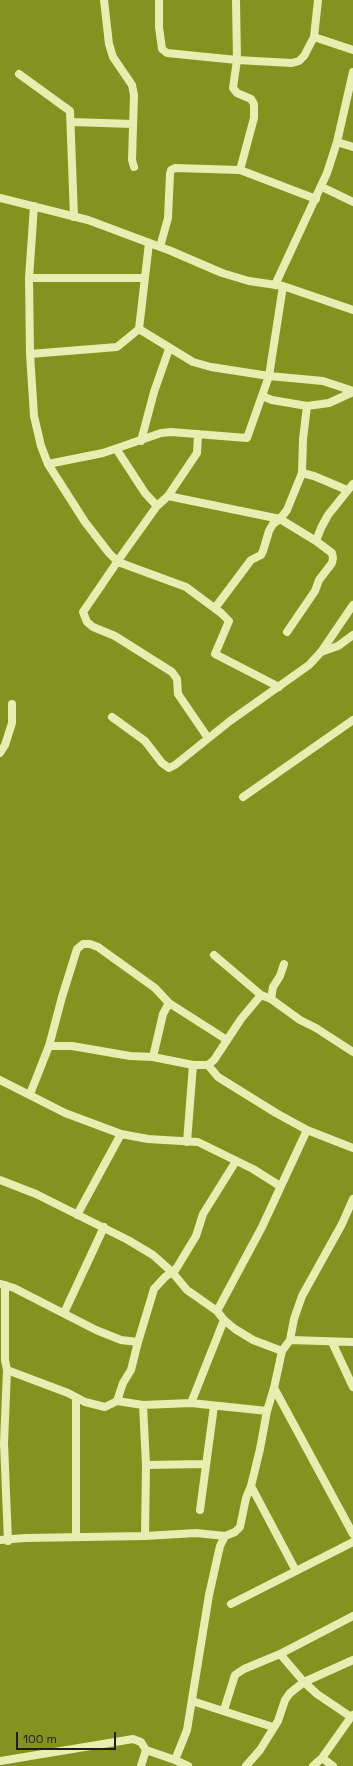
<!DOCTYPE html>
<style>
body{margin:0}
#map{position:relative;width:353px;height:1766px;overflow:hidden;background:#84931f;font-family:"Space Grotesk",sans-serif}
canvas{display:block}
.scale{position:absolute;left:16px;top:1732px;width:100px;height:18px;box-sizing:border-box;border:2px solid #1d1d1d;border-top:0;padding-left:5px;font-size:12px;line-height:14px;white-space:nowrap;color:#1d1d1d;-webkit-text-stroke:3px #84931f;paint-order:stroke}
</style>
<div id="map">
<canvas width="353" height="1766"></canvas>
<div class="scale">100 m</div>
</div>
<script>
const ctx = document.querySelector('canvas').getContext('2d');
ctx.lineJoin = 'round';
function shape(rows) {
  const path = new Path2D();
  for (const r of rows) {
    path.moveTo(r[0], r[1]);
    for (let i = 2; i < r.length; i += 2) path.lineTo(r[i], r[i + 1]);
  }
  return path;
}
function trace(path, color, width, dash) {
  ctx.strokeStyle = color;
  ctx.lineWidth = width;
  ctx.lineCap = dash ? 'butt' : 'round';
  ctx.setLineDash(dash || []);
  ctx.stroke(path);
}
const minor = shape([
 [104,0,109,44,113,57,132,85,134,95,132,160,134,167],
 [159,0,159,27,162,49,167,53,237,60,292,63,299,61,304,56,314,37,318,0],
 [236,0,237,60,233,88,237,93,251,99,254,104,254,118,240,170],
 [314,37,353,50],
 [19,74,70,111,74,217],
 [71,122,133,124],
 [337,142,353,147],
 [322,187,353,202],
 [0,198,88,220,171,251,222,273,249,281,283,286,353,310],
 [34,206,29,278,30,354,34,416,41,446,48,464,85,522,109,553,118,562,186,587,221,613,229,621,215,654,279,687],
 [160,247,168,218,170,174,171,170,175,168,240,170,316,199],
 [29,278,144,278],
 [275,285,327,173,337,142,353,72],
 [139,329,193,362,211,367,269,376,323,381,353,391],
 [30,354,117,347,139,329,149,243],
 [307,406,329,403,353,392],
 [198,434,197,453,168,496,157,506,124,552,83,612,87,622,93,627,115,636,172,672,177,679,178,694,208,738],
 [141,441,154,392,169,349],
 [117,450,145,493,157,506],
 [48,464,103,453,161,433,171,432,247,438,269,376,283,286],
 [302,473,314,476,347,490],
 [168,496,280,519,316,541,332,553,333,558,332,563,319,580,315,591,287,632],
 [316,541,321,528,328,515,353,484],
 [215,608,251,560,261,555,263,551,269,531,273,524,280,519,287,510,302,473,303,439,307,406,272,400,262,396],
 [321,652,338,646,353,635],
 [112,717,145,741,162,763,169,768,175,765,230,721,309,665,321,652,353,605],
 [0,753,5,745,12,723,12,704],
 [243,797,353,720],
 [214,955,261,995,271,999,300,1020,316,1028,353,1052],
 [271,999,273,987,280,976,284,964],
 [49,1046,72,1046,130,1056,153,1057,193,1065,208,1065,218,1077,276,1113,307,1130,353,1148],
 [153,1057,163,1014,169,1003],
 [208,1065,214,1060,241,1019,261,995],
 [0,1080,65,1113,121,1134,148,1139,198,1142,253,1169,280,1186],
 [30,1094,49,1046,62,997,77,949,83,944,90,944,98,947,155,988,169,1003,227,1040],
 [187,1142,193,1065],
 [0,1180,36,1194,128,1240,153,1255,172,1272,187,1290,217,1311,224,1320,235,1329,253,1340,282,1351],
 [77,1215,121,1134],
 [1,1284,14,1288,96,1330,121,1340,138,1342],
 [5,1285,5,1360,7,1370,4,1443,8,1541],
 [217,1311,262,1227,307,1130],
 [64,1313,104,1227],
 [290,1340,353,1342],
 [332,1342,353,1387],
 [7,1370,68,1393,85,1402,105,1407,117,1401,143,1405,191,1403,267,1411],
 [274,1388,353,1534],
 [76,1399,76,1537],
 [117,1401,123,1383,131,1370,138,1342,154,1289,165,1277,176,1269,196,1236,203,1214,236,1161],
 [191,1403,224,1320],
 [143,1405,146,1465,145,1536],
 [146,1465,205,1464],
 [251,1486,296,1571],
 [200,1510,214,1406],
 [0,1540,25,1538,145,1536,196,1533,225,1536],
 [231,1604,353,1542],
 [280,1654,304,1682,317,1694,351,1717,353,1715],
 [192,1701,273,1727],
 [224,1710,235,1675,244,1669,280,1654,353,1616],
 [322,1758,333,1766],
 [175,1760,187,1730,209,1595,220,1546,225,1536,235,1532,240,1527,246,1498,251,1486,260,1449,267,1411,274,1388,282,1351,290,1340,294,1319,302,1296,342,1224,353,1199],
 [0,1761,133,1739,141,1742,146,1750,175,1760,188,1766],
 [141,1766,146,1750],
 [246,1766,260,1750,278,1721,285,1700,290,1693,304,1682,353,1660],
 [313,1766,322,1758,351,1717]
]);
trace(minor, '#e7eeb1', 8);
</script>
